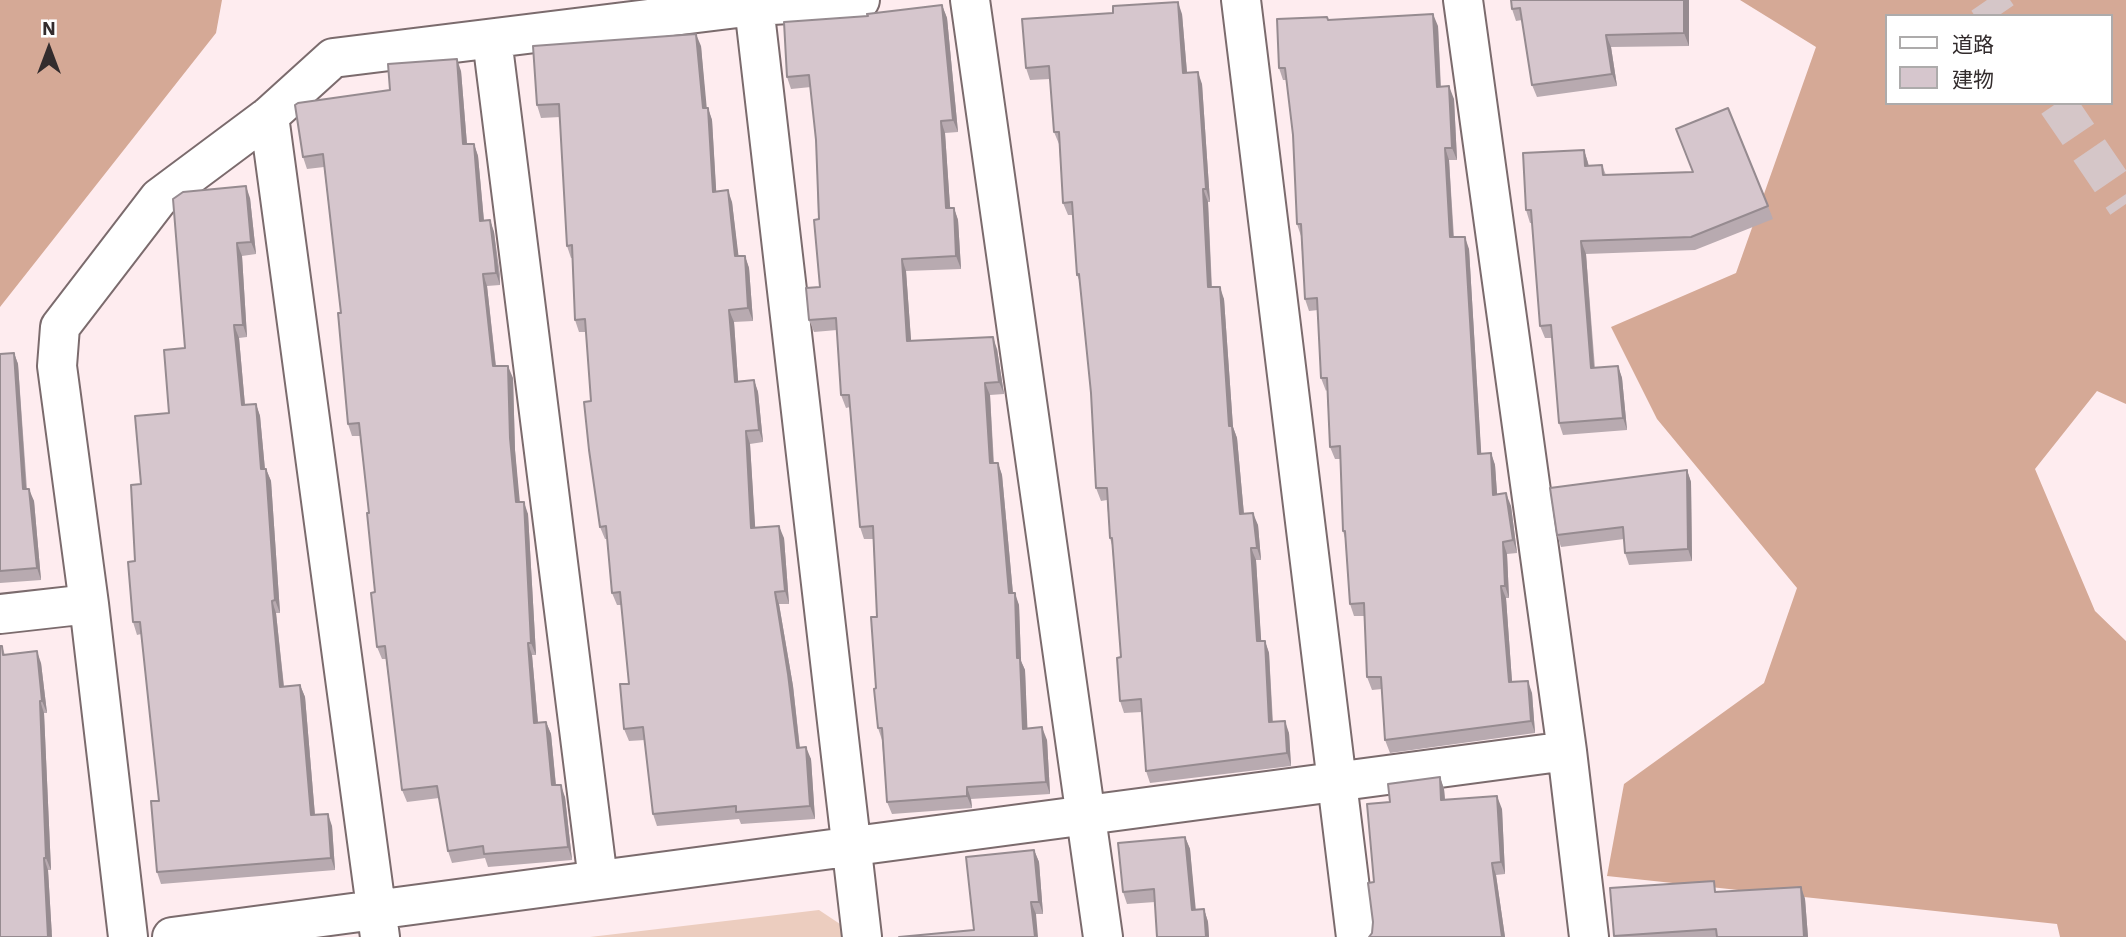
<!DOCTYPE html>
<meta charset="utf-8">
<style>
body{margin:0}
#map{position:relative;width:2126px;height:937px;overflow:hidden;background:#feecef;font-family:"IBM Plex Sans","Noto Sans JP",sans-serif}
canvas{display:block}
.legend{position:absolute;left:1885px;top:14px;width:228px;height:91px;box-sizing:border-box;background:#fff;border:2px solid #adabab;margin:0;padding:9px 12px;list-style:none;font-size:21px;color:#332c2d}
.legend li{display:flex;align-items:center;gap:14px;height:35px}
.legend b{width:35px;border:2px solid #adabab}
.north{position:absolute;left:14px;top:14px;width:70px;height:70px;-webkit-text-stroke:5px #fff;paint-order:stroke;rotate:0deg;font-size:19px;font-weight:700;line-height:28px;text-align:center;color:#332c2d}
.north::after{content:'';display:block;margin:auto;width:24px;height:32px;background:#332c2d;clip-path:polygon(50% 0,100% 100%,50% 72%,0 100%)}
</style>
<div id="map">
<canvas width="2126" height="937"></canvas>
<ul class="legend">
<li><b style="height:9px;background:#fff"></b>道路</li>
<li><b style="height:19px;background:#d6c6cd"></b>建物</li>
</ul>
<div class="north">N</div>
</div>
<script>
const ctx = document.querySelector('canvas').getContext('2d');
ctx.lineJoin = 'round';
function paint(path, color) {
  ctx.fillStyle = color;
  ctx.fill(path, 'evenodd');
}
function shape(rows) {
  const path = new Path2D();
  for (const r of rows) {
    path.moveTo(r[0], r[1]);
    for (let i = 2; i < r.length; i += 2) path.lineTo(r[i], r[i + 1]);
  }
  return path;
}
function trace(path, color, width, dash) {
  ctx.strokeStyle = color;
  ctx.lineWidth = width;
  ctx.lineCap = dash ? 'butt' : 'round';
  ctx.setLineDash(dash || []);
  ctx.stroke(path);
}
const green = shape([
 [819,910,846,928,847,937,590,937]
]);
const forest = shape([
 [0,0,222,0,216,33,0,307],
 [1740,0,2126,0,2126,404,2097,391,2035,469,2095,611,2126,641,2126,937,2060,937,2057,924,1607,876,1624,784,1764,683,1797,588,1657,419,1611,327,1736,273,1816,47],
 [1886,16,2110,16,2110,103,1886,103]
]);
const highwayTunnel = shape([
 [1987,0,1998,16],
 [2057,103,2126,204]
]);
const street = shape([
 [970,0,1103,937],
 [1241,0,1356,937],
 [1463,0,1567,751,1589,937],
 [754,6,862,937],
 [492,39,598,880],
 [269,116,380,937],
 [0,614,89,604],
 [128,937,89,604,57,366,60,327,159,198,269,116,333,58,754,6,860,0],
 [172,937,1567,751]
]);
const wall = shape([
 [1511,0,1689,0,1689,46,1611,47,1617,86,1537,97,1532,85,1522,20,1516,21,1512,9],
 [942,5,947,18,958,132,945,133,950,208,954,208,958,220,961,269,906,271,911,341,997,349,1004,394,990,395,994,463,998,463,1002,475,1013,593,1019,605,1021,661,1025,670,1027,728,1047,740,1050,794,971,799,972,808,892,814,887,802,882,740,878,728,876,688,877,617,873,539,864,539,860,527,850,407,846,408,841,395,837,330,814,332,809,320,820,287,816,140,811,87,791,89,787,77,868,16],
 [1182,14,1187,72,1202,84,1210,202,1208,202,1212,287,1224,299,1233,427,1237,438,1244,514,1258,525,1261,560,1256,560,1261,641,1265,641,1269,653,1273,722,1289,733,1291,766,1150,783,1146,771,1142,712,1124,713,1120,701,1121,657,1112,545,1110,538,1107,500,1101,501,1096,488,1091,393,1080,282,1077,275,1073,215,1068,215,1063,203,1059,144,1054,132,1050,79,1030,80,1026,68],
 [1327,17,1329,20,1438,26,1441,87,1454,99,1457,160,1449,160,1454,237,1469,249,1481,453,1491,453,1495,465,1497,495,1511,506,1517,553,1507,554,1509,598,1506,598,1512,682,1532,693,1535,733,1390,753,1385,740,1382,689,1372,690,1367,677,1365,616,1354,616,1350,604,1345,538,1343,531,1341,459,1335,459,1330,447,1327,390,1326,391,1321,378,1318,310,1309,311,1305,299,1301,236,1297,224,1293,135,1287,80,1283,80,1279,68],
 [701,46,706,108,708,108,712,120,716,191,732,202,738,256,745,256,749,268,753,321,734,322,738,381,754,380,758,392,763,442,750,444,755,528,784,538,789,604,779,604,793,686,800,748,811,759,815,819,741,824,739,819,657,826,653,814,645,740,629,741,624,729,629,684,621,605,617,605,612,593,607,539,605,539,600,527,586,332,579,332,575,320,572,258,571,258,567,246,560,117,541,118,537,105],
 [461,71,467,144,474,144,478,156,484,220,490,220,494,232,500,274,500,285,487,286,496,366,513,378,515,450,519,502,528,514,536,655,532,655,538,722,546,722,551,734,556,785,565,797,572,860,488,867,485,858,452,863,448,851,439,798,407,802,402,790,386,659,382,659,377,647,375,592,369,513,360,436,352,436,348,424,341,313,324,167,307,169,303,157,390,90],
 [1584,150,1589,166,1602,165,1606,175,1768,206,1773,219,1695,250,1586,254,1595,368,1618,366,1622,378,1627,430,1563,435,1559,423,1552,338,1545,338,1540,326,1532,223,1530,223,1526,210],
 [250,198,256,254,242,256,247,337,239,338,245,405,256,404,260,416,265,469,266,469,271,481,280,613,276,613,284,686,300,685,305,697,315,815,332,826,335,870,161,884,157,872,159,801,141,634,137,635,133,622,135,561,141,484,169,413,185,348],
 [14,353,18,364,27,489,34,501,41,580,0,583,0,354],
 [1687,470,1691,482,1692,561,1629,565,1625,553,1624,539,1561,547,1557,535],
 [2,646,5,655,41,663,47,713,44,713,51,870,48,870,52,937],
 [1440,777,1444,789,1445,800,1502,809,1505,874,1496,875,1505,937,1369,937,1372,933,1373,922,1374,882,1390,802],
 [1185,837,1190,849,1195,910,1204,909,1208,922,1209,937,1157,937,1155,902,1127,904,1123,892],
 [1034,850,1039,862,1043,914,1036,914,974,930],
 [1801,887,1805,899,1808,937,1614,937,1610,888,1718,892]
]);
const shadedWall = shape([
 [1684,0,1689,0,1689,46,1684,33],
 [1178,2,1182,14,1188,85,1183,73],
 [942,5,947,18,958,132,953,120],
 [1433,14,1438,26,1441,99,1437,87],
 [696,34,701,46,708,121,703,108],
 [1606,35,1611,47,1617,86,1612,74],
 [457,59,461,71,468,157,463,144],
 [1198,72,1202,84,1210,202,1206,189],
 [1449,86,1454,99,1457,160,1452,148],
 [708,108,712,120,717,204,713,192],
 [941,121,945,133,951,220,946,208],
 [474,144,478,156,485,233,480,221],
 [1445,148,1449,160,1454,249,1450,237],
 [1584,150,1588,163,1590,178,1585,166],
 [246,186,250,198,256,254,251,242],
 [1203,189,1208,202,1212,300,1208,287],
 [728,190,732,202,740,268,735,256],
 [954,208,958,220,961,269,956,256],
 [490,220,494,232,500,285,496,273],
 [1465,237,1469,249,1482,466,1478,454],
 [1581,241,1586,254,1595,380,1591,368],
 [237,243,242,256,247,337,243,325],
 [745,256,749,268,753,321,748,308],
 [902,259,906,271,912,353,907,341],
 [483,274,487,286,497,378,493,366],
 [1220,287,1224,299,1233,427,1237,438,1245,526,1240,514,1229,426],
 [729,310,734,322,739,394,735,382],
 [234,325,239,338,246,417,242,405],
 [993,337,997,349,1004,394,999,382],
 [14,353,18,364,27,501,23,489],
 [508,366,513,378,515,450,521,514,516,502,510,438],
 [1618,366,1622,378,1627,430,1623,418],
 [754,380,758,392,763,442,759,430],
 [985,383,990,395,994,476,990,463],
 [256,404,260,416,266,481,261,469],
 [746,431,750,444,756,540,751,528],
 [1491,453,1495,465,1498,507,1493,495],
 [998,463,1002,475,1014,605,1009,593],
 [266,469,271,481,280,613,275,600],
 [1687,470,1691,482,1692,561,1688,549],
 [29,489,34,501,41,580,37,568],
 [1506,493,1511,506,1517,553,1513,540],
 [524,502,528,514,536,655,531,643],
 [1253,513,1258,525,1261,560,1257,548],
 [779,526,784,538,789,604,785,591],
 [1503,542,1507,554,1509,598,1505,586],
 [1251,548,1256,560,1262,653,1257,641],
 [1501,586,1506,598,1513,695,1509,682],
 [775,592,779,604,793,686,801,760,797,748],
 [1015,593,1019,605,1021,661,1025,670,1028,741,1023,729,1017,658],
 [272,601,276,613,285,699,280,687],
 [1265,641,1269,653,1273,734,1269,722],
 [528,643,532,655,539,735,534,723],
 [37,651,41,663,47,713,42,701],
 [1528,681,1532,693,1535,733,1531,721],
 [300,685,305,697,316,828,311,815],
 [40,701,44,713,51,870,46,858],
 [1285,721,1289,733,1291,766,1287,753],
 [546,722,551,734,557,798,552,785],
 [1042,727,1047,740,1050,794,1046,782],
 [806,747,811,759,815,819,810,806],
 [1440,777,1444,789,1446,812,1441,800],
 [561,785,565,797,572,860,568,847],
 [967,787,971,799,972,808,967,796],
 [1497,796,1502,809,1505,874,1501,862],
 [328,814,332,826,335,870,331,858],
 [1185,837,1190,849,1197,922,1192,910],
 [1034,850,1039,862,1043,914,1039,902],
 [44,858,48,870,52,937,48,937],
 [1492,863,1496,875,1505,937,1502,937],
 [1801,887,1805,899,1808,937,1804,937],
 [1031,902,1036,914,1038,937,1035,937],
 [1204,909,1208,922,1209,937,1206,937]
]);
const building = shape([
 [1511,0,1684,0,1684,33,1606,35,1612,74,1532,85,1520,8,1512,9,1511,0],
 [1178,2,1183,73,1198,72,1206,189,1203,189,1208,287,1220,287,1229,426,1232,426,1240,514,1253,513,1257,548,1251,548,1257,641,1265,641,1269,722,1285,721,1287,753,1146,771,1141,699,1120,701,1117,658,1121,657,1112,538,1110,538,1107,488,1096,488,1091,393,1079,274,1077,275,1072,202,1063,203,1059,132,1054,132,1049,66,1026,68,1022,19,1113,13,1113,6,1178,2],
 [942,5,953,120,941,121,946,208,954,208,956,256,902,259,907,341,993,337,999,382,985,383,990,463,998,463,1009,593,1015,593,1017,658,1020,658,1023,729,1042,727,1046,782,967,787,967,796,887,802,882,728,878,728,874,689,876,688,871,617,877,617,873,526,860,527,849,395,841,395,836,318,809,320,806,288,820,287,814,220,819,219,816,140,809,75,787,77,784,22,868,16,867,14,942,5],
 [1433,14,1437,87,1449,86,1452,148,1445,148,1450,237,1465,237,1478,454,1491,453,1493,495,1506,493,1513,540,1503,542,1505,586,1501,586,1509,682,1528,681,1531,721,1385,740,1381,677,1367,677,1364,603,1350,604,1345,531,1343,531,1340,446,1330,447,1327,378,1321,378,1317,298,1305,299,1301,224,1297,224,1293,135,1285,68,1279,68,1277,19,1327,17,1328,20,1433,14],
 [696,34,703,108,708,108,713,192,728,190,735,256,745,256,748,308,729,310,735,382,754,380,759,430,746,431,751,528,779,526,785,591,775,592,788,674,797,748,806,747,810,806,736,812,736,806,653,814,643,727,624,729,620,684,629,684,620,592,612,593,606,526,600,527,589,450,584,402,591,401,585,319,575,320,572,245,567,246,559,104,537,105,533,46,696,34],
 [457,59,463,144,474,144,480,221,490,220,495,261,496,273,483,274,493,366,508,366,510,438,516,502,524,502,531,643,528,643,534,723,546,722,552,785,561,785,568,847,484,854,483,846,448,851,437,786,402,790,385,646,377,647,371,593,375,592,367,513,369,513,359,423,348,424,338,313,341,313,323,154,303,157,295,105,298,103,390,90,388,64,457,59],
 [1728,108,1768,206,1691,237,1581,241,1591,368,1618,366,1623,418,1559,423,1551,325,1540,326,1531,210,1526,210,1523,153,1584,150,1585,166,1602,165,1603,175,1693,172,1676,129,1728,108],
 [246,186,251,242,237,243,243,325,234,325,242,405,256,404,261,469,266,469,275,600,272,601,280,687,300,685,311,815,328,814,331,858,157,872,151,801,159,801,140,622,133,622,128,562,135,561,131,485,141,484,135,416,169,413,164,350,185,348,173,199,183,192,246,186],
 [14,353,23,489,29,489,37,568,0,571,0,354,14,353],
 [1687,470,1688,549,1625,553,1623,527,1557,535,1550,488,1687,470],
 [0,646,2,646,3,655,37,651,42,701,40,701,46,858,44,858,48,937,0,937,0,646],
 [1440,777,1441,800,1497,796,1501,862,1492,863,1502,937,1369,937,1372,933,1373,922,1368,883,1374,882,1367,804,1390,802,1388,784,1440,777],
 [1185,837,1192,910,1204,909,1206,937,1157,937,1154,889,1123,892,1118,843,1185,837],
 [1034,850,1039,902,1031,902,1035,937,899,937,974,930,966,857,1034,850],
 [1714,881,1715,892,1801,887,1804,937,1717,937,1716,929,1614,936,1610,888,1714,881]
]);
paint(green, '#eccdbf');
paint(forest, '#d5a996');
trace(highwayTunnel, '#d5c6c8', 38, [38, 19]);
trace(street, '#7b6b6d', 42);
trace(street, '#fff', 38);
paint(wall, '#b8aab0');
paint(shadedWall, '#968b90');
paint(building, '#d6c6cd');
trace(building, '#968b90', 2);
</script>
